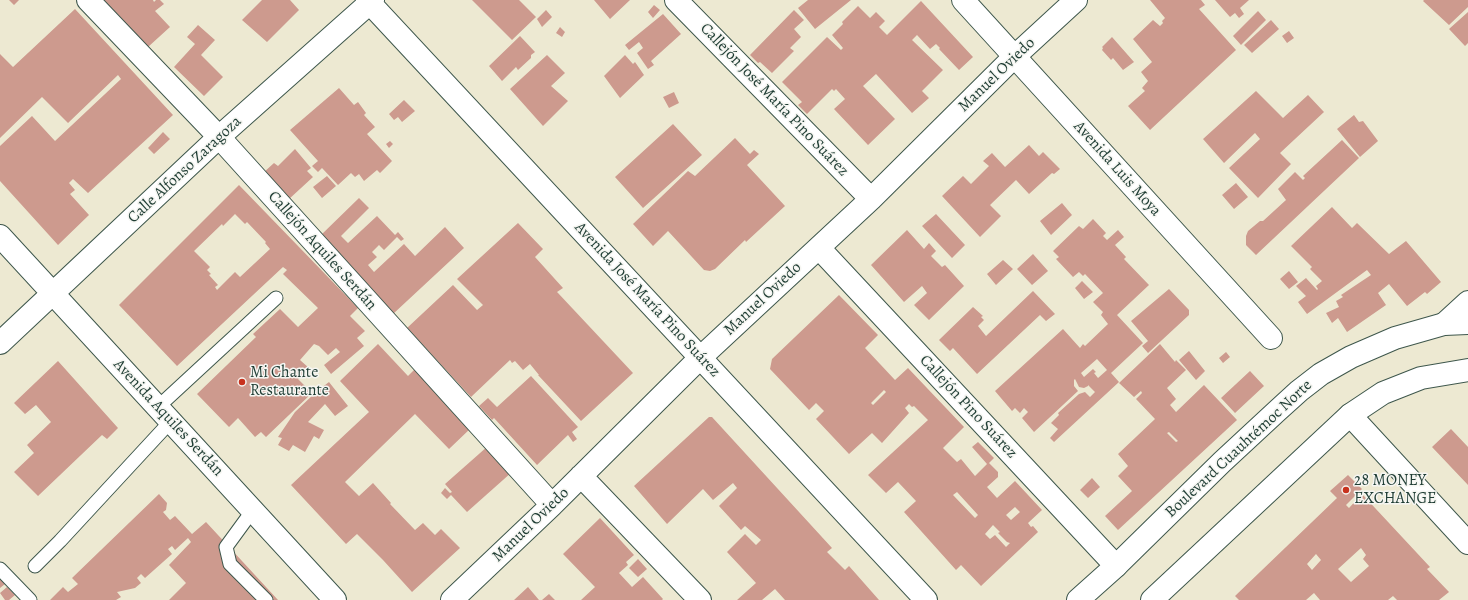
<!DOCTYPE html>
<meta charset="utf-8">
<style>
body{margin:0}
canvas{display:block;background:#ede9d2}
</style>
<canvas width="1468" height="600"></canvas>
<script>
const ctx = document.querySelector('canvas').getContext('2d');
ctx.lineJoin = 'round';
function paint(path, color) {
  ctx.fillStyle = color;
  ctx.fill(path, 'evenodd');
}
function shape(rows) {
  const path = new Path2D();
  for (const r of rows) {
    path.moveTo(r[0], r[1]);
    for (let i = 2; i < r.length; i += 2) path.lineTo(r[i], r[i + 1]);
  }
  return path;
}
function trace(path, color, width, dash) {
  ctx.strokeStyle = color;
  ctx.lineWidth = width;
  ctx.lineCap = dash ? 'butt' : 'round';
  ctx.setLineDash(dash || []);
  ctx.stroke(path);
}
function write(font, color, halo, rows, align = 'center') {
  ctx.font = font + ' Alegreya,serif';
  ctx.lineWidth = 3;
  ctx.setLineDash([]);
  ctx.textBaseline = 'middle';
  ctx.strokeStyle = halo;
  ctx.fillStyle = color;
  for (const [text, x, y, turn = 0] of rows) {
    ctx.save();
    ctx.translate(x, y);
    ctx.rotate((+turn || 0) * Math.PI / 180);
    ctx.textAlign = isNaN(turn) ? turn : align;
    if (halo) ctx.strokeText(text, 0, 0);
    ctx.fillText(text, 0, 0);
    ctx.restore();
  }
}
const building = shape([
 [9,0,19,0,14,5],
 [102,0,153,0,154,2,156,0,160,0,164,4,155,11,170,27,148,47],
 [262,0,290,0,299,10,267,42,242,20],
 [472,0,519,0,536,17,512,40],
 [594,0,630,0,610,19],
 [808,0,851,0,815,29,798,8],
 [1150,0,1201,0,1205,5,1199,9,1236,50,1150,130,1128,106,1145,91,1142,88,1148,81,1141,72,1152,62,1133,39,1153,20,1160,26,1163,23,1162,21,1165,18],
 [1215,0,1249,0,1240,8,1244,14,1239,18,1235,13,1230,17],
 [1424,0,1468,0,1468,7,1449,25,1423,1],
 [921,1,973,57,959,70,939,49,940,48,936,44,930,49,917,35,912,40,943,70,922,91,929,98,912,113,876,74,863,86,895,119,868,145,834,109,845,99,836,89,834,91,832,89,807,114,798,105,802,102,782,82,827,37,841,50,843,48,832,35,843,24,842,22,858,6,870,18,876,12,885,21,879,27,887,35],
 [654,5,660,10,653,18,648,12],
 [75,9,173,115,88,193,73,179,69,183,75,190,70,194,89,215,58,245,0,181,0,146,32,116,55,141,121,79,118,75,68,123,42,97,0,138,0,54,13,67],
 [546,10,552,17,542,27,537,19],
 [794,10,804,20,794,29,801,37,790,48,794,51,772,73,760,62,758,63,750,55],
 [1258,11,1266,20,1241,45,1233,36],
 [1468,12,1468,43,1465,46,1449,29],
 [663,14,681,34,651,61,654,65,648,69,637,53,643,48,639,42,629,50,625,45],
 [1271,20,1279,29,1252,53,1244,45],
 [198,25,215,40,201,55,223,77,204,96,174,67,195,44,187,37],
 [560,27,565,32,562,37,556,33],
 [1289,31,1294,38,1287,43,1282,36],
 [520,36,535,52,531,55,531,58,518,70,516,67,502,81,489,66],
 [1112,37,1134,62,1123,70,1113,58,1111,60,1102,50,1103,48,1102,47],
 [547,55,565,73,551,86,568,101,543,126,510,89],
 [625,55,633,64,635,62,644,75,620,98,604,76],
 [339,88,354,105,358,102,366,113,364,115,375,127,367,134,392,161,380,173,377,170,364,181,359,174,355,177,351,173,338,185,322,168,318,172,312,166,318,161,290,130],
 [1256,91,1283,118,1308,95,1324,112,1280,153,1291,164,1258,198,1229,168,1260,139,1255,133,1224,163,1203,139],
 [674,92,679,103,669,108,663,97],
 [404,100,415,111,402,122,398,117,394,120,389,114],
 [1354,115,1359,122,1363,121,1378,141,1360,157,1337,129],
 [673,124,702,155,643,208,615,177],
 [163,132,170,139,154,154,148,148],
 [735,138,750,154,754,150,759,154,747,165,785,206,746,242,745,240,715,269,710,271,704,270,668,231,653,246,633,224,688,171,695,176],
 [1342,140,1359,158,1256,255,1246,245,1246,236,1248,231,1260,221,1263,221,1286,200,1278,189,1295,172,1303,180,1305,178,1303,176],
 [390,141,393,144,389,148,386,144],
 [1029,145,1039,156,1043,152,1060,169,1054,174,1052,173,1029,194,1016,180,990,205,1001,216,980,237,942,196,963,176,971,184,989,166,983,161,992,153,1005,167],
 [295,149,311,168,307,171,313,177,288,200,263,173,274,163,278,166],
 [327,176,336,186,322,198,313,187],
 [1236,183,1248,197,1234,209,1222,195],
 [239,185,358,308,350,316,365,331,357,338,364,346,331,374,324,365,340,352,336,348,328,355,319,346,314,344,300,360,309,368,298,379,312,393,266,437,261,432,255,437,238,418,229,427,197,394,256,337,253,334,280,309,298,327,318,308,283,274,287,270,283,267,177,366,119,305],
 [235,214,245,224,247,222,266,242,265,243,270,249,240,277,235,272,217,290,215,287,218,285,209,275,211,274,207,270,210,267,194,251,222,224,223,226],
 [359,198,369,208,341,236,348,243,377,216,395,235,398,232,404,239,401,241,397,237,384,250,379,245,372,252,377,257,368,265,374,272,404,244,415,256,445,227,464,248,393,314,320,236],
 [1062,203,1072,215,1051,235,1040,221],
 [1332,207,1352,228,1357,223,1389,254,1406,241,1441,282,1427,294,1425,292,1407,306,1389,284,1378,293,1386,305,1347,332,1338,318,1332,323,1326,313,1339,307,1336,301,1343,297,1341,295,1371,275,1367,270,1307,314,1298,302,1306,296,1296,286,1306,278,1317,290,1318,289,1316,286,1322,281,1310,269,1312,267,1291,246],
 [936,214,965,245,952,258,922,226],
 [1093,219,1106,233,1103,236,1107,240,1118,230,1124,237,1115,245,1126,257,1124,259,1149,285,1117,315,1143,343,1111,373,1119,382,1054,442,1050,438,1058,429,1051,423,1059,415,1058,413,1079,394,1085,392,1090,397,1095,392,1088,385,1088,386,1084,388,1079,387,1075,379,1074,380,1074,386,1078,391,1034,432,1022,418,1028,412,1024,408,1020,413,1015,408,1012,411,995,391,1063,329,1080,348,1083,344,1085,346,1108,324,1101,315,1103,312,1093,302,1103,293,1085,274,1083,276,1079,272,1073,277,1056,259,1059,257,1053,251,1079,226,1083,229],
 [1097,359,1107,370,1098,378,1094,373,1096,372,1093,369,1084,377,1081,373],
 [518,223,543,249,535,257,563,288,557,292,558,293,633,373,581,421,538,375,539,375,530,364,523,370,515,361,512,363,510,360,471,397,407,328,453,285,477,310,483,305,457,279],
 [907,230,924,249,929,243,936,251,931,256,942,267,945,265,964,286,929,320,914,305,927,293,922,286,904,302,871,265],
 [1033,254,1048,271,1032,285,1017,269],
 [1003,260,1013,269,996,285,987,274],
 [1289,271,1298,282,1289,289,1280,279],
 [1082,281,1093,292,1084,299,1075,288],
 [1169,289,1189,310,1189,315,1148,353,1142,346,1148,341,1131,321],
 [1033,291,1055,314,1046,321,1040,315,977,374,953,348,950,351,939,340,973,307,983,316,981,317,984,320,978,326,986,336],
 [839,295,878,335,865,348,895,380,908,368,964,427,943,448,957,462,961,459,975,476,987,464,972,447,978,442,994,458,989,463,998,472,998,477,987,487,997,498,1015,481,1042,510,1028,523,1031,527,1033,526,1038,532,981,586,961,565,956,570,904,512,916,501,898,482,886,493,868,475,928,420,914,406,912,407,909,404,905,408,909,413,882,443,872,433,849,454,816,419,824,411,816,403,809,410,770,369,772,359],
 [884,390,886,392,873,405,871,403],
 [957,492,978,515,975,518,953,495],
 [1015,507,1020,512,1011,520,1006,515],
 [993,525,1000,532,998,533,1007,542,1010,543,1006,547,995,535,990,539,985,534],
 [378,344,408,376,416,368,471,428,449,449,415,414,345,482,359,496,373,483,391,503,390,504,415,530,423,523,435,535,441,529,460,548,412,592,383,560,357,534,346,544,291,485,369,412,340,381],
 [1160,344,1175,362,1176,360,1186,370,1167,388,1176,399,1170,405,1176,412,1204,385,1237,420,1118,530,1105,516,1132,491,1118,476,1128,466,1118,454,1155,419,1136,399,1142,393,1141,391,1134,397,1119,383],
 [1169,432,1178,441,1176,442,1167,433],
 [1189,351,1205,371,1196,380,1179,360],
 [1226,352,1230,357,1223,363,1219,358],
 [58,361,118,428,107,439,102,435,38,496,14,472,34,453,27,445,51,422,36,405,25,414,14,403],
 [1250,371,1264,386,1235,413,1221,398],
 [531,376,578,427,572,432,577,439,573,442,568,435,537,465,494,418,492,420,479,406,488,398,497,407],
 [329,382,348,406,335,416,325,404,308,422,324,430,319,439,314,436,305,452,293,445,289,451,278,445,282,438,278,437,295,412,316,392],
 [709,417,712,417,832,548,827,552,845,570,849,566,879,600,785,600,775,589,762,600,737,600,756,583,727,552,745,534,756,545,761,540,745,526,741,530,719,506,737,488,733,483,713,500,703,489,667,524,634,486],
 [1451,429,1468,447,1468,485,1432,447],
 [488,446,512,472,467,512,451,495,447,499,441,493,445,488,450,493,452,492,445,484],
 [1348,475,1362,489,1346,505,1349,508,1362,494,1430,567,1427,569,1449,592,1439,600,1397,600,1393,596,1388,600,1320,600,1314,593,1306,600,1239,600,1235,596,1337,498,1330,491],
 [1361,548,1366,555,1363,559,1369,566,1351,582,1338,569],
 [1316,554,1321,560,1312,570,1307,564],
 [1092,478,1100,487,1088,498,1080,490],
 [159,494,167,503,166,510,163,512,170,520,175,516,192,534,206,522,278,600,169,600,186,583,169,565,191,542,188,538,175,550,172,546,168,549,172,554,145,578,141,574,137,578,141,583,135,588,117,592,121,597,116,600,50,600,63,587,68,592,78,584,72,578],
 [600,518,634,555,626,562,628,565,619,573,632,587,643,577,663,599,662,600,581,600,595,587,563,554],
 [638,559,647,569,638,577,629,568],
 [0,579,5,584,0,588],
 [7,587,15,595,9,600,5,600,0,593],
 [528,587,539,600,514,600],
 [549,594,555,600,542,600]
]);
const lane = shape([
 [158,407,276,298],
 [253,510,226,547,230,564,266,600],
 [35,566,60,541,171,421],
 [0,569,30,600]
]);
const street = shape([
 [88,0,219,137,552,505],
 [676,0,871,199],
 [963,0,1271,338],
 [819,248,1116,566],
 [1350,415,1468,543],
 [581,476,700,600],
 [452,600,552,505,700,358,871,199,1014,57,1076,0]
]);
const secondary = shape([
 [367,0,926,600],
 [0,236,335,600],
 [1444,324,1468,302],
 [0,343,219,137,373,0]
]);
const primary = shape([
 [1078,600,1116,566,1222,462,1277,411,1299,391,1321,374,1351,357,1395,338,1444,324,1468,323],
 [1152,600,1350,415,1383,393,1421,378,1468,370]
]);
const markers = [
 [242,382,4,"#c8321e"],
 [1346,490,4,"#c8321e"]
];
const streetNames = [
 ["Manuel Oviedo",997,75,-44],
 ["Callejón José María Pino Suárez",774,100,46],
 ["Avenida Luis Moya",1117,169,48],
 ["Calle Alfonso Zaragoza",185,170,-43],
 ["Callejón Aquiles Serdán",322,251,48],
 ["Manuel Oviedo",763,299,-43],
 ["Avenida José María Pino Suárez",647,300,47],
 ["Callejón Pino Suárez",968,407,47],
 ["Avenida Aquiles Serdán",168,418,47],
 ["Boulevard Cuauhtémoc Norte",1239,449,-43],
 ["Manuel Oviedo",531,525,-44]
];
const poiNames = [
 ["Mi Chante",250,373],
 ["Restaurante",250,391],
 ["28 MONEY",1354,481],
 ["EXCHANGE",1354,499]
];
paint(building, '#cd9a8e');
trace(lane, '#3e574c', 15);
trace(street, '#3e574c', 24);
trace(secondary, '#3e574c', 24);
trace(primary, '#3e574c', 24);
trace(lane, '#fff', 13);
trace(street, '#fff', 22);
trace(secondary, '#fff', 22);
trace(primary, '#fff', 22);
for (const [x, y, r, color] of markers) {
  const dot = new Path2D();
  dot.arc(x, y, r, 0, 2 * Math.PI);
  ctx.fillStyle = color;
  ctx.fill(dot);
  trace(dot, '#f6f6f2', 1.5);
}
write('16px', '#1f3d34', '#f6f6f2', streetNames);
write('16px', '#1f3d34', '#f6f6f2', poiNames, 'left');
</script>
